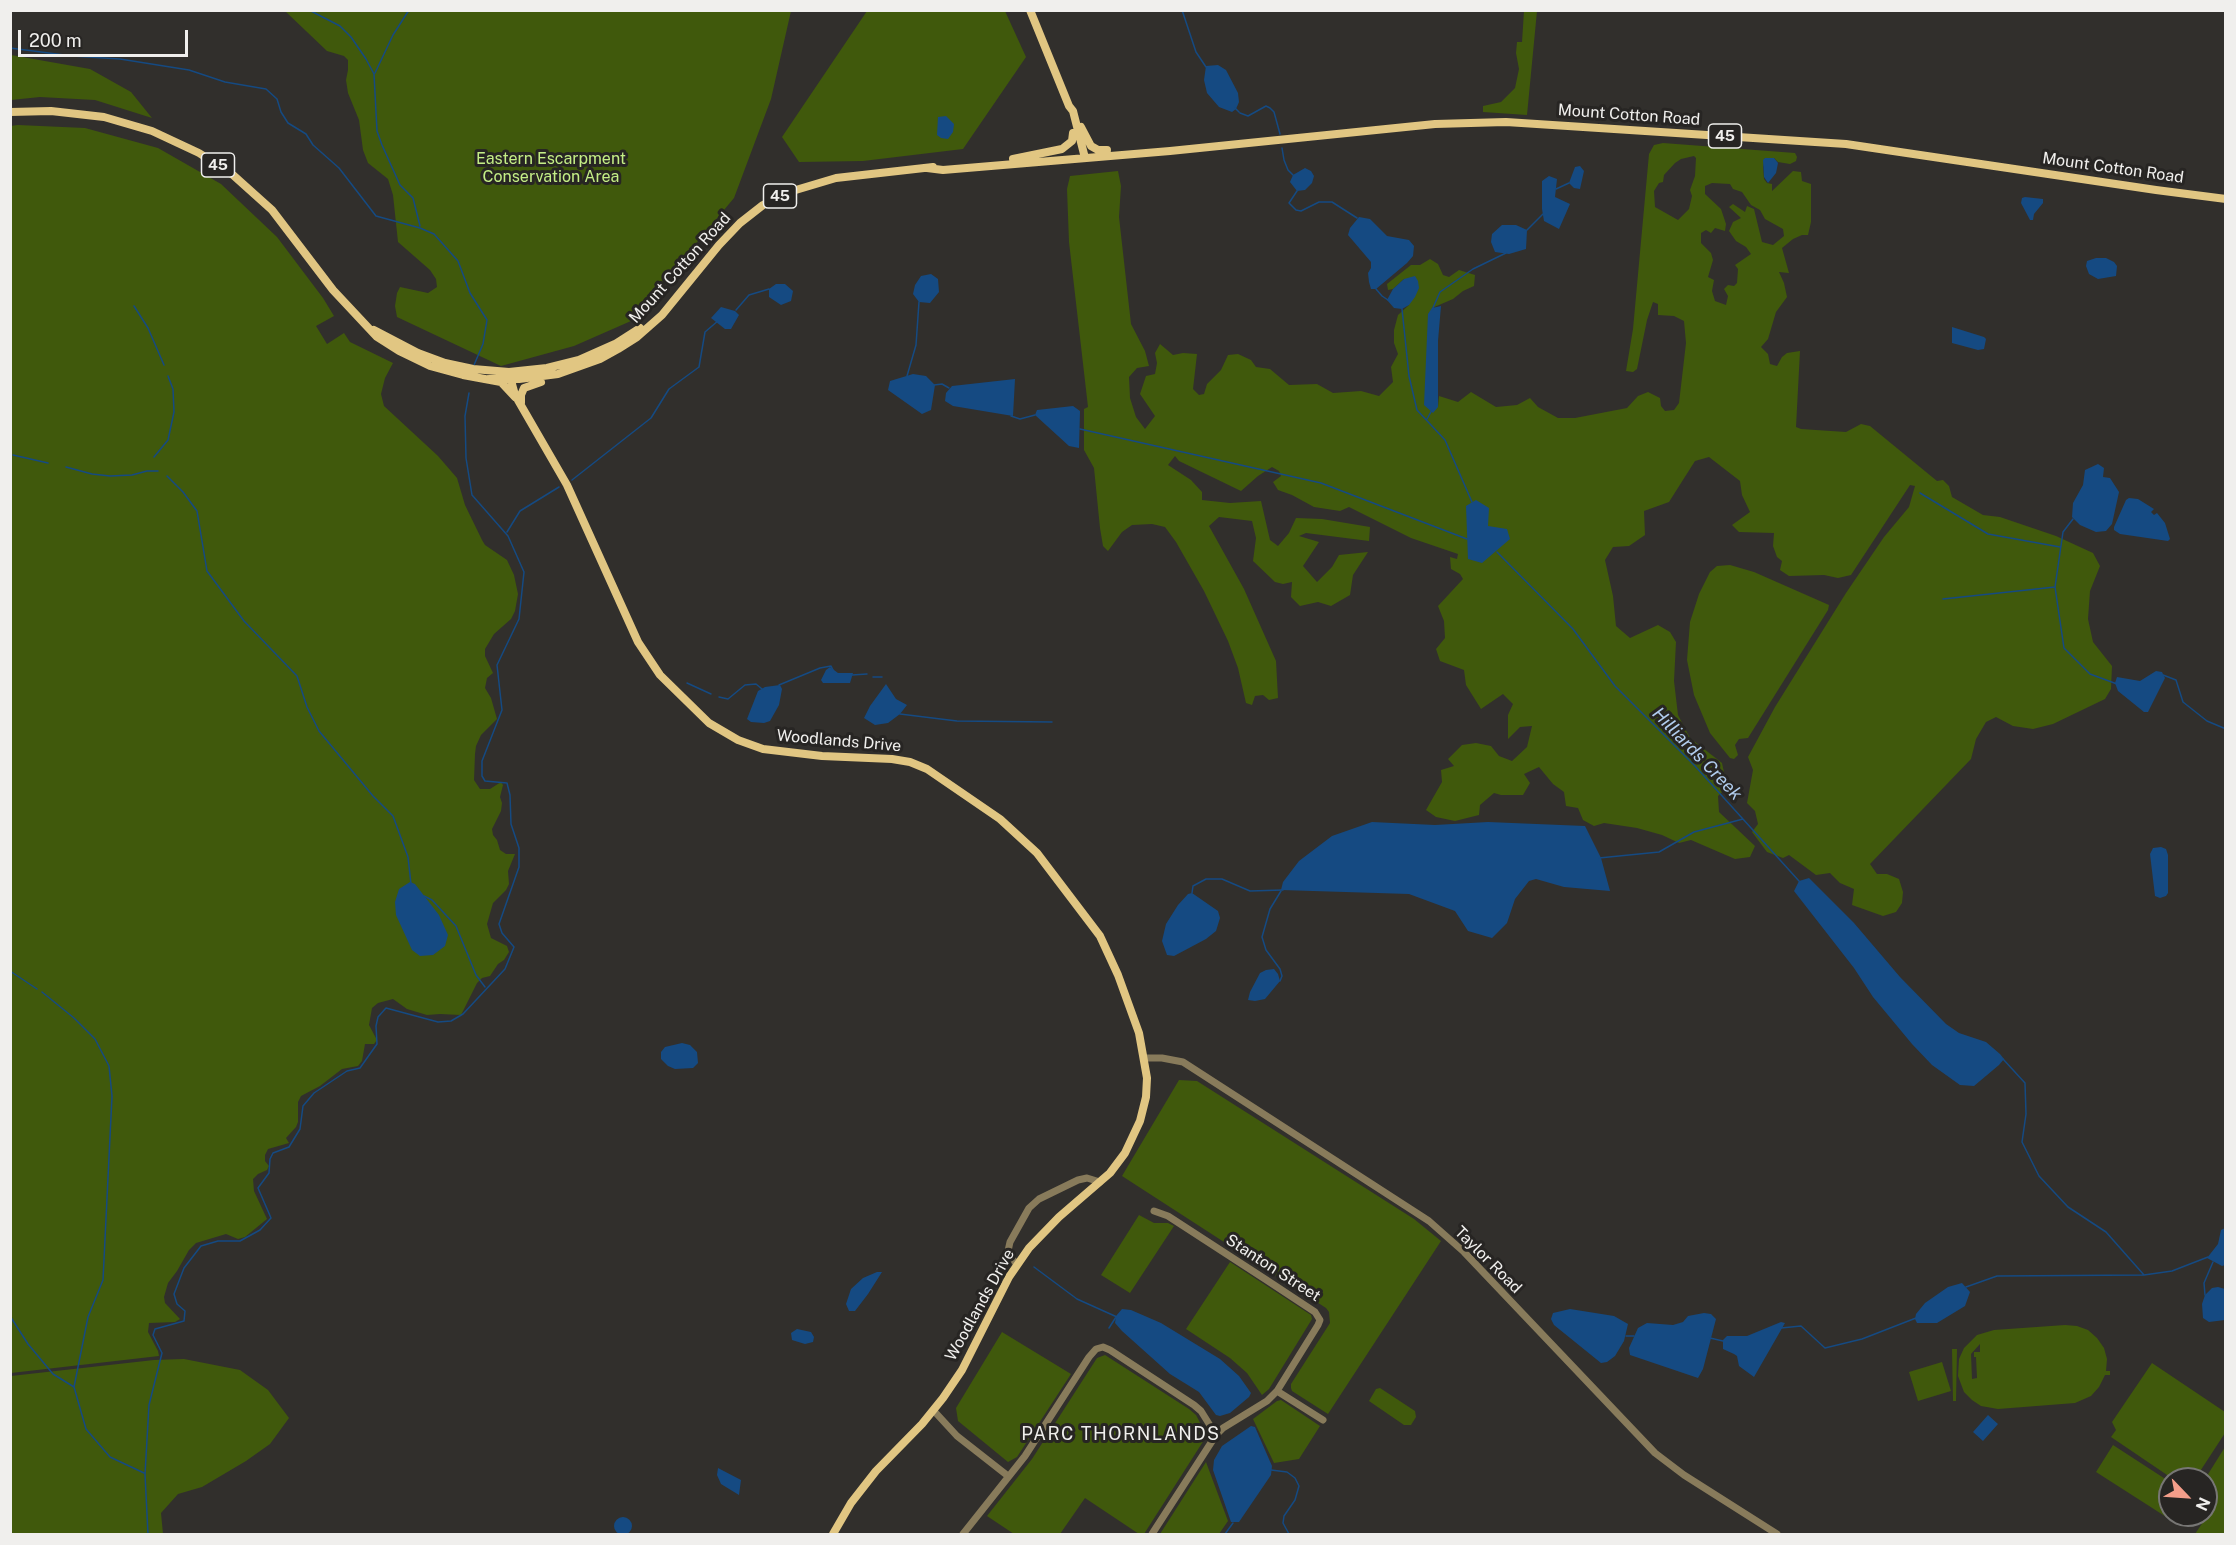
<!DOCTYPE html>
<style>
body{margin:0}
#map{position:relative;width:2236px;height:1545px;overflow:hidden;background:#312f2c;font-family:"Public Sans",sans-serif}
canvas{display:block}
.frame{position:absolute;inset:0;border:12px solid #f0efed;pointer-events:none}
.north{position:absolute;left:2158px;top:1467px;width:60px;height:60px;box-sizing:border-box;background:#272523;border:2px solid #777674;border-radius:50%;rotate:115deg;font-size:16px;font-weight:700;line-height:24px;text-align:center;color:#f0efed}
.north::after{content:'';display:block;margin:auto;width:21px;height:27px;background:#f49e8a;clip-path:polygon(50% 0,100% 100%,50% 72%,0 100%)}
.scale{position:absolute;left:18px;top:30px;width:170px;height:27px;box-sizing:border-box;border:3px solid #f0efed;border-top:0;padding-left:8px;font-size:18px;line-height:21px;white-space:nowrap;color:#f0efed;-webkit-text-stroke:4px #272523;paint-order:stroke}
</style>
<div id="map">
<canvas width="2236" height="1545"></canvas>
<div class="frame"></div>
<div class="north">N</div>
<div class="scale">200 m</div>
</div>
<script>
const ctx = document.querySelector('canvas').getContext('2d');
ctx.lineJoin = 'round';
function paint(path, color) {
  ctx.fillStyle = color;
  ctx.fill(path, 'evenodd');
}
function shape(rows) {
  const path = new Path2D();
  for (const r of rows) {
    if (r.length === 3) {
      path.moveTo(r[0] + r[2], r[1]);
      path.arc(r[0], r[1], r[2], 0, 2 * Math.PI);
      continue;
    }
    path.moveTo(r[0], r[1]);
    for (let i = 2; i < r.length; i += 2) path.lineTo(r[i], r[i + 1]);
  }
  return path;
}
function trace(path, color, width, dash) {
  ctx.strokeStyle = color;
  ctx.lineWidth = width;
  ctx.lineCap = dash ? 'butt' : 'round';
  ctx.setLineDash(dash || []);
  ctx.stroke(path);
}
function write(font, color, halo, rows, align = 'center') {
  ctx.font = font + ' "Public Sans",sans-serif';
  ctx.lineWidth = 6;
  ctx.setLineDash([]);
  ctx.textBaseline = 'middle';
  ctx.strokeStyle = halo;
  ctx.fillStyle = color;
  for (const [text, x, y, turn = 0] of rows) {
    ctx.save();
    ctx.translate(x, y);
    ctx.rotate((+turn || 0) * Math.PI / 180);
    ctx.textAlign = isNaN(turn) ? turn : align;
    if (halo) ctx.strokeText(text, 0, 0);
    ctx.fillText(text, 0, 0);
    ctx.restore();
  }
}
const green = shape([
 [285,11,791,11,771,99,734,198,631,321,574,346,501,366,397,317,395,306,397,293,400,287,428,293,437,287,436,279,430,270,398,242,393,195,388,179,368,163,363,150,359,120,348,93,346,80,348,70,348,60,344,56,327,51],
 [867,11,1005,11,1026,57,963,149,863,161,799,162,782,137],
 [1524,11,1537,11,1527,115,1483,112,1483,106,1501,102,1515,88,1519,69,1516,53,1517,42,1522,42],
 [11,55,90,69,131,92,152,118,95,100,40,97,11,100],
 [18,125,85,128,158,148,221,184,277,237,323,298,334,316,316,326,327,344,344,333,350,342,393,363,385,378,381,394,384,406,438,456,457,478,465,505,482,540,485,545,507,560,514,575,518,594,515,611,511,619,494,634,485,649,485,656,493,673,487,678,485,688,491,698,497,719,481,735,476,746,475,754,474,780,480,789,490,789,501,782,503,785,500,797,502,803,501,811,492,829,493,835,497,840,500,850,506,854,515,854,508,871,509,884,506,890,493,903,487,924,491,938,507,946,509,952,504,960,498,964,490,976,482,978,477,983,461,1015,440,1014,427,1015,407,1009,393,999,378,1003,372,1008,369,1025,377,1040,374,1044,365,1044,362,1061,358,1066,342,1069,320,1086,301,1096,298,1102,298,1122,296,1127,286,1138,289,1143,268,1149,265,1155,265,1161,269,1166,267,1170,258,1174,253,1179,254,1191,267,1219,245,1237,238,1239,226,1234,196,1243,189,1250,177,1271,168,1283,164,1297,165,1303,180,1319,175,1322,149,1323,148,1332,158,1351,159,1356,11,1373,10,126],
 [1663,143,1795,153,1797,157,1796,161,1790,164,1778,162,1774,158,1765,158,1763,167,1764,179,1767,183,1772,184,1772,191,1793,171,1801,172,1802,181,1811,184,1811,222,1808,235,1802,235,1793,239,1782,248,1789,273,1779,272,1784,283,1787,297,1776,312,1768,339,1761,347,1768,354,1770,364,1777,366,1782,357,1787,353,1800,351,1796,427,1801,429,1846,432,1861,424,1870,426,1937,481,1943,480,1949,486,1952,497,1983,515,2000,517,2056,536,2093,553,2100,566,2090,591,2088,619,2093,642,2112,666,2111,689,2105,699,2053,724,2033,729,2013,726,1996,717,1986,722,1976,739,1971,759,1870,864,1877,874,1887,874,1899,879,1903,892,1902,903,1896,912,1883,916,1852,905,1854,889,1840,883,1830,873,1816,875,1789,855,1783,858,1767,852,1752,832,1758,824,1755,811,1747,803,1753,770,1748,757,1775,707,1846,593,1884,537,1909,507,1915,486,1910,485,1851,575,1838,578,1824,575,1789,576,1780,570,1782,561,1777,557,1773,546,1774,533,1739,532,1732,525,1750,512,1742,495,1740,481,1709,457,1695,461,1669,502,1644,511,1645,535,1629,546,1613,547,1605,560,1613,596,1616,626,1630,638,1658,625,1670,632,1676,642,1674,681,1678,715,1690,738,1722,763,1725,777,1724,790,1718,796,1719,812,1755,846,1750,857,1735,859,1691,840,1679,843,1662,835,1637,828,1604,823,1594,826,1583,820,1578,808,1566,806,1564,792,1553,784,1539,767,1524,774,1530,783,1523,795,1501,795,1494,793,1480,805,1479,815,1455,821,1436,817,1426,810,1442,782,1441,770,1454,766,1448,759,1462,745,1476,743,1491,746,1499,756,1512,761,1527,747,1532,726,1520,727,1508,739,1508,715,1513,704,1503,694,1481,709,1466,685,1464,670,1440,661,1436,649,1445,638,1444,621,1438,606,1463,579,1460,574,1451,569,1450,557,1457,559,1458,554,1411,538,1349,507,1340,511,1314,507,1292,495,1278,490,1273,482,1281,476,1279,471,1272,467,1258,476,1241,491,1179,461,1175,456,1168,465,1191,480,1202,492,1202,500,1230,503,1261,501,1270,540,1278,546,1289,533,1296,518,1322,519,1370,527,1369,541,1306,533,1299,536,1319,542,1303,566,1317,582,1332,567,1339,555,1368,552,1353,575,1350,595,1331,606,1318,602,1300,606,1291,597,1292,582,1283,584,1275,582,1253,561,1256,538,1252,521,1219,517,1209,526,1244,589,1276,661,1278,698,1269,700,1263,695,1255,696,1252,705,1246,703,1238,668,1228,641,1204,591,1176,542,1165,527,1152,524,1132,525,1122,532,1108,551,1103,546,1100,528,1094,468,1084,450,1084,409,1088,407,1069,242,1067,189,1070,176,1118,171,1121,186,1119,217,1131,324,1145,351,1149,366,1137,368,1129,377,1130,398,1136,417,1145,429,1155,416,1140,394,1146,376,1155,374,1157,363,1155,353,1160,344,1173,355,1183,353,1197,354,1193,389,1199,395,1204,394,1207,384,1221,370,1228,355,1238,354,1251,360,1256,367,1270,369,1289,385,1317,384,1333,393,1361,391,1379,396,1393,382,1391,367,1398,354,1394,343,1394,330,1398,315,1409,305,1404,279,1393,289,1388,290,1387,284,1411,265,1420,265,1430,259,1438,264,1443,275,1449,277,1459,270,1475,275,1474,286,1463,291,1453,299,1432,308,1438,407,1439,396,1458,402,1471,392,1496,407,1517,405,1530,398,1538,407,1558,418,1575,418,1627,408,1638,396,1648,392,1660,398,1661,406,1665,411,1674,410,1679,403,1686,343,1684,321,1674,316,1658,315,1658,304,1653,302,1647,320,1637,369,1633,372,1626,371,1633,329,1649,154,1654,145],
 [1694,156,1696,158,1695,176,1690,190,1692,196,1689,209,1678,220,1655,207,1654,191,1659,183,1663,182,1664,175,1675,163,1681,159],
 [1712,183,1730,184,1733,189,1742,192,1751,205,1760,210,1765,219,1783,229,1784,236,1773,245,1762,242,1754,209,1747,206,1745,212,1733,204,1729,207,1741,218,1733,222,1729,231,1736,241,1746,247,1751,254,1735,265,1738,269,1737,283,1734,286,1728,285,1724,289,1728,296,1726,305,1715,301,1712,291,1714,280,1708,277,1713,260,1711,253,1701,243,1701,233,1706,230,1711,233,1715,228,1725,231,1726,224,1721,209,1705,194,1705,186],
 [1730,565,1754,572,1829,605,1828,610,1748,738,1739,739,1735,745,1738,755,1734,759,1730,758,1710,733,1694,695,1687,660,1690,622,1699,594,1710,572,1717,566],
 [1179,1080,1197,1081,1414,1219,1441,1241,1328,1414,1292,1391,1291,1388,1291,1384,1330,1323,1329,1312,1326,1308,1122,1176],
 [1139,1215,1154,1223,1168,1223,1174,1226,1130,1293,1101,1275],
 [1230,1262,1311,1315,1312,1319,1269,1389,1262,1395,1247,1373,1230,1358,1186,1329],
 [2065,1325,2077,1326,2088,1330,2097,1338,2104,1348,2107,1359,2106,1371,2110,1371,2110,1375,2105,1375,2099,1387,2091,1396,2075,1403,1998,1409,1981,1406,1972,1400,1964,1392,1958,1376,1959,1359,1964,1348,1977,1335,1994,1330],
 [1980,1344,1980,1352,1974,1352,1974,1357,1976,1357,1977,1378,1972,1379,1971,1354],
 [1002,1332,1071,1374,1017,1457,1008,1462,958,1421,956,1408],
 [1952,1349,1957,1349,1956,1401,1953,1401],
 [1105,1355,1189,1409,1196,1415,1205,1432,1204,1440,1144,1534,1139,1534,1085,1498,1060,1534,1014,1534,987,1516,1032,1459,1097,1358],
 [184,1359,240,1370,268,1390,289,1418,270,1444,246,1461,202,1487,178,1494,161,1513,163,1534,11,1534,11,1376,154,1360],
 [1942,1362,1951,1391,1918,1401,1909,1372],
 [2152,1363,2225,1412,2225,1433,2195,1479,2173,1479,2111,1437,2116,1430,2112,1422],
 [1380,1388,1415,1411,1416,1417,1411,1425,1404,1425,1369,1401,1376,1389],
 [1281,1400,1320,1426,1299,1459,1274,1463,1253,1419,1277,1401],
 [2113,1445,2170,1482,2170,1515,2174,1515,2171,1520,2096,1472],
 [2225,1447,2225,1534,2195,1534,2205,1519,2200,1515,2206,1515,2205,1479],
 [1206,1462,1228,1521,1219,1534,1160,1534]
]);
const water = shape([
 [1218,65,1226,70,1238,93,1239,102,1236,109,1232,112,1219,107,1207,93,1204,80,1206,66],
 [946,116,954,124,953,132,948,139,941,138,937,135,938,117],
 [1765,158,1774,158,1778,163,1776,173,1768,183,1764,177,1763,160],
 [1580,166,1584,171,1580,189,1574,188,1569,183,1575,167],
 [1305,168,1311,171,1314,176,1312,183,1305,190,1297,191,1290,182,1293,175],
 [1549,176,1557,179,1555,197,1570,204,1559,229,1544,221,1542,209,1542,181],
 [2025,197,2043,199,2043,203,2034,214,2033,220,2030,220,2021,203,2022,198],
 [1359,217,1370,219,1387,236,1409,240,1414,246,1413,256,1407,263,1376,289,1371,289,1369,282,1368,273,1371,268,1371,262,1348,235,1350,228],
 [1502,225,1516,225,1527,230,1526,249,1509,254,1495,252,1491,242,1492,234],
 [2096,258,2106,258,2114,262,2117,266,2116,276,2098,279,2089,274,2086,266,2087,261],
 [931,274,938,279,939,292,930,303,919,302,913,294,915,285,921,276],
 [1415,276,1418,281,1419,288,1415,297,1409,305,1402,309,1394,308,1387,300,1393,289,1404,279],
 [776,284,785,284,793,291,791,301,781,305,769,297,769,289],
 [1441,306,1438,341,1438,407,1433,413,1424,405,1428,314,1432,308],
 [721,307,735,311,739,315,731,329,725,329,711,318],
 [1952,327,1984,337,1986,339,1984,349,1978,350,1952,343],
 [913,374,926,376,935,385,931,410,922,414,888,390,890,381],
 [1015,379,1013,416,953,406,945,401,946,393,952,386],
 [1073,406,1080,411,1079,448,1069,446,1035,415,1037,410],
 [2098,464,2104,468,2103,477,2110,478,2119,492,2112,524,2106,531,2096,532,2080,525,2072,517,2073,503,2083,485,2085,470],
 [2129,498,2138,499,2154,509,2151,512,2154,515,2157,513,2165,523,2170,539,2168,541,2120,534,2114,530,2114,527,2126,500],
 [1476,500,1489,508,1488,526,1507,529,1510,539,1482,563,1468,559,1466,506],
 [830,667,838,673,853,673,850,683,823,683,821,680,826,670],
 [2156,671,2162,672,2165,678,2148,712,2144,712,2118,691,2115,683,2117,677,2140,681],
 [886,684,896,699,907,705,900,714,888,723,875,725,864,718,870,706],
 [780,685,782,689,779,705,770,721,764,723,751,722,747,719,758,691,765,687],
 [1372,822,1435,825,1488,822,1585,826,1601,858,1610,891,1564,887,1536,879,1529,881,1515,899,1507,923,1492,938,1468,931,1455,911,1409,894,1281,890,1283,882,1299,861,1332,836],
 [2161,847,2166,849,2168,855,2168,893,2166,896,2160,898,2155,896,2150,854,2153,848],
 [1809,878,1854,923,1900,977,1946,1024,1959,1033,1986,1042,2000,1054,2004,1059,1999,1065,1974,1086,1960,1085,1932,1065,1912,1044,1873,997,1854,968,1794,891,1799,881],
 [410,882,415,884,439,915,448,935,445,946,433,955,420,956,412,950,396,915,395,902,399,889],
 [1192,893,1218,911,1220,918,1216,931,1206,939,1174,956,1167,955,1162,941,1166,924,1178,905,1188,894],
 [1274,969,1278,974,1280,981,1265,999,1255,1001,1248,1000,1250,992,1260,973,1266,970],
 [682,1043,690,1045,697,1052,698,1063,693,1068,675,1069,668,1066,661,1059,661,1052,665,1047],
 [2225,1228,2225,1265,2222,1266,2207,1258,2218,1244,2221,1230],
 [877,1272,882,1272,868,1294,855,1311,849,1311,846,1304,851,1289,863,1278],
 [1962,1283,1970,1292,1965,1306,1937,1323,1917,1323,1915,1319,1916,1314,1925,1303,1948,1287],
 [2218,1287,2225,1289,2225,1320,2209,1322,2203,1318,2202,1304,2205,1295,2212,1288],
 [1122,1309,1131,1310,1161,1323,1220,1359,1239,1376,1251,1393,1249,1397,1230,1413,1220,1416,1216,1415,1199,1392,1170,1374,1122,1331,1115,1323,1116,1316],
 [1570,1309,1614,1316,1628,1324,1624,1341,1615,1356,1607,1362,1601,1363,1554,1325,1551,1319,1553,1313],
 [1704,1313,1711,1314,1716,1319,1703,1369,1698,1378,1630,1355,1629,1348,1638,1328,1647,1323,1673,1325,1683,1322,1688,1316],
 [1781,1322,1785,1323,1754,1377,1739,1366,1737,1356,1734,1354,1723,1349,1723,1340,1727,1336,1747,1336],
 [797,1329,811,1332,814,1337,813,1342,805,1344,792,1340,791,1333],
 [1988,1415,1998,1424,1983,1441,1973,1432],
 [1251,1426,1255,1427,1272,1466,1271,1475,1239,1522,1231,1522,1213,1470,1214,1460,1222,1446],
 [718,1468,741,1480,739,1495,721,1484,717,1475],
 [623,1526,9]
]);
const stream = shape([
 [309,10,340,26,351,37,366,59,374,74,377,131,382,145,400,185,413,198,420,226],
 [1182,10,1196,52,1206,67],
 [10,48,72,56,120,59,189,70,225,82,266,89,277,99,281,112,288,123,306,134,313,145,339,168,376,216,420,228,434,234,458,261,470,293,487,320,483,344,474,365],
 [375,73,393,35,409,10],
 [1235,108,1239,112],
 [1240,113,1248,116,1266,106,1270,108,1274,112,1280,134],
 [1282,148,1284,160,1288,170,1293,175],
 [1556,189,1569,183],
 [1297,191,1289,203,1296,210,1301,211,1319,202,1332,202,1357,218],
 [1527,230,1543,214],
 [1376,289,1382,296,1388,300],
 [134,306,148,328,164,365],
 [1402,309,1409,376,1417,410,1445,440,1472,502],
 [736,310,749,295,769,289],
 [1432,310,1440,292,1473,269,1506,253],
 [907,376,916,345,919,302],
 [934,385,942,384,949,388],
 [1011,416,1020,419,1035,415],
 [1427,419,1432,410],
 [1080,429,1321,483,1467,539],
 [13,455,48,463],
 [154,457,168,440,174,412,173,389,168,376],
 [66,467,92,474,110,476,132,475,147,471,158,471],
 [167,476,183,492,197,511,207,571,244,621,297,676,307,707,319,731,373,796,393,816,408,857,411,884],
 [572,480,651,418,669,389,699,367,705,332,719,320],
 [1920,493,1988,534,2060,547],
 [2073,519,2063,532,2055,587,2064,648,2090,674,2117,684],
 [507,532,520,511,559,487],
 [1497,552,1573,629,1615,686,1695,766,1799,881],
 [1943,599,2055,587],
 [852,675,867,674],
 [2163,675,2176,680,2183,702,2207,721,2226,729],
 [873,677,882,677],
 [687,683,711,694],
 [779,685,820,668,831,666,833,670],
 [719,697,728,699,745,685,756,684,762,689],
 [900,714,957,721,1052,722],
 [1599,858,1659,852,1694,832,1743,819],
 [1192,893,1193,886,1206,879,1222,879,1250,891,1283,890],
 [424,896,432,900,456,926,476,975,485,987],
 [10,971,37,989],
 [1280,981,1282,976,1280,969,1266,950,1262,937,1270,909,1281,891],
 [42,992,74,1018,95,1039,109,1066,112,1096,103,1280,88,1317,74,1387,86,1429,110,1457,144,1473],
 [2003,1059,2025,1083,2026,1114,2022,1142,2039,1176,2068,1207,2106,1232,2144,1275],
 [1034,1267,1077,1299,1117,1317],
 [1966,1287,1997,1276,2144,1275,2172,1271,2208,1257],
 [2205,1295,2204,1283,2213,1262],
 [10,1316,28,1344,53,1374,74,1387],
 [1109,1328,1116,1317],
 [1781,1328,1801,1326,1825,1348,1862,1339,1916,1318],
 [1626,1336,1634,1336],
 [1710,1338,1723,1341],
 [1271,1470,1287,1472,1295,1478,1299,1486,1295,1500,1284,1516,1283,1523,1289,1534],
 [148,1534,145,1474,149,1405,162,1353,153,1335,155,1329,184,1321,185,1311,177,1304,174,1294,184,1268,201,1246,218,1241,240,1241,260,1230,271,1218,258,1188,269,1173,270,1159,273,1153,289,1147,300,1129,303,1106,314,1093,347,1071,360,1068,377,1044,376,1026,378,1017,386,1008,438,1022,451,1021,463,1014,505,969,514,947,502,933,499,924,519,867,519,848,511,824,510,795,507,783,485,781,482,776,482,761,502,710,497,665,519,619,524,572,508,536,472,495,466,458,465,416,469,393],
 [1225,1534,1233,1523]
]);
const minor = shape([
 [1145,1058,1162,1058,1183,1062,1429,1221,1464,1252,1655,1453,1684,1475,1777,1534],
 [1017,1264,1011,1258,1008,1251,1010,1242,1029,1208,1039,1199,1078,1180,1087,1178,1100,1182],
 [1277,1391,1323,1420],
 [934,1411,957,1436,1008,1476],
 [963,1534,1025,1456,1089,1357,1096,1349,1103,1347,1110,1350,1194,1405,1201,1411,1216,1435],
 [1152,1534,1216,1435,1223,1428,1267,1401,1277,1391,1318,1325,1320,1320,1315,1312,1265,1279,1168,1216,1154,1211]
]);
const major = shape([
 [1030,10,1069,106,1073,111,1085,158],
 [10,112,51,111,104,117,152,131,199,153,233,175,272,210,333,290,377,337,399,351,430,366,463,375,501,382,515,397],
 [1081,127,1091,146,1098,150,1107,150],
 [1013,159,1062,149,1072,141,1073,133],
 [927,168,943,170,1170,151,1435,124,1506,122,1846,144,2156,190,2226,199],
 [374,330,418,353,445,363,473,369,509,372,547,368,579,360,615,344,640,328],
 [523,371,513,376,512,384,515,395,567,485,638,642,660,675,709,723,738,740,763,749,822,756,892,759,910,762,927,769,1000,819,1037,853,1100,936,1118,975,1139,1033,1147,1078,1146,1097,1140,1121,1125,1153,1110,1173,1059,1217,1029,1248,1009,1277,962,1370,943,1398,922,1424,876,1471,851,1503,833,1534],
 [489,379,519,379,558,374,600,359,618,349,637,337,662,315,719,245,740,223,763,205,789,192,836,178,933,167],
 [521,403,521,395,524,388,541,382]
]);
const shields = [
 [1725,136,33],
 [218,165,33],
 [780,196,33]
];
const shieldNames = [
 ["45",1725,136],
 ["45",218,165],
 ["45",780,196]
];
const streetNames = [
 ["Mount Cotton Road",1629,115,4],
 ["Mount Cotton Road",2113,168,8],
 ["Mount Cotton Road",680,268,-48],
 ["Woodlands Drive",839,741,5],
 ["Taylor Road",1488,1260,45],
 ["Stanton Street",1273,1268,33],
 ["Woodlands Drive",980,1305,-61]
];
const parkNames = [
 ["Eastern Escarpment",551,159],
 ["Conservation Area",551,177]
];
const waterNames = [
 ["Hilliards Creek",1697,754,46]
];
const neighbourhoodNames = [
 ["PARC THORNLANDS",1121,1434]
];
paint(green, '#40590c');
paint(water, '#154a82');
trace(stream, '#154a82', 1.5);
trace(minor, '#887b5b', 7);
trace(major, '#e1c682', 8);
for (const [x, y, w] of shields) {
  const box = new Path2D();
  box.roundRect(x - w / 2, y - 12, w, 24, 4.5);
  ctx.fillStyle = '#272523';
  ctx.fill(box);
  trace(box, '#f0efed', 1.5);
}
write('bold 15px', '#f0efed', null, shieldNames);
write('16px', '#f0efed', '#272523', streetNames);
write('16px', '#c4ee86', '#272523', parkNames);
write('italic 18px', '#b1cdee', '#272523', waterNames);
ctx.letterSpacing = '1.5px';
write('18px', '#f0efed', '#272523', neighbourhoodNames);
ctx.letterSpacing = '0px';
</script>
